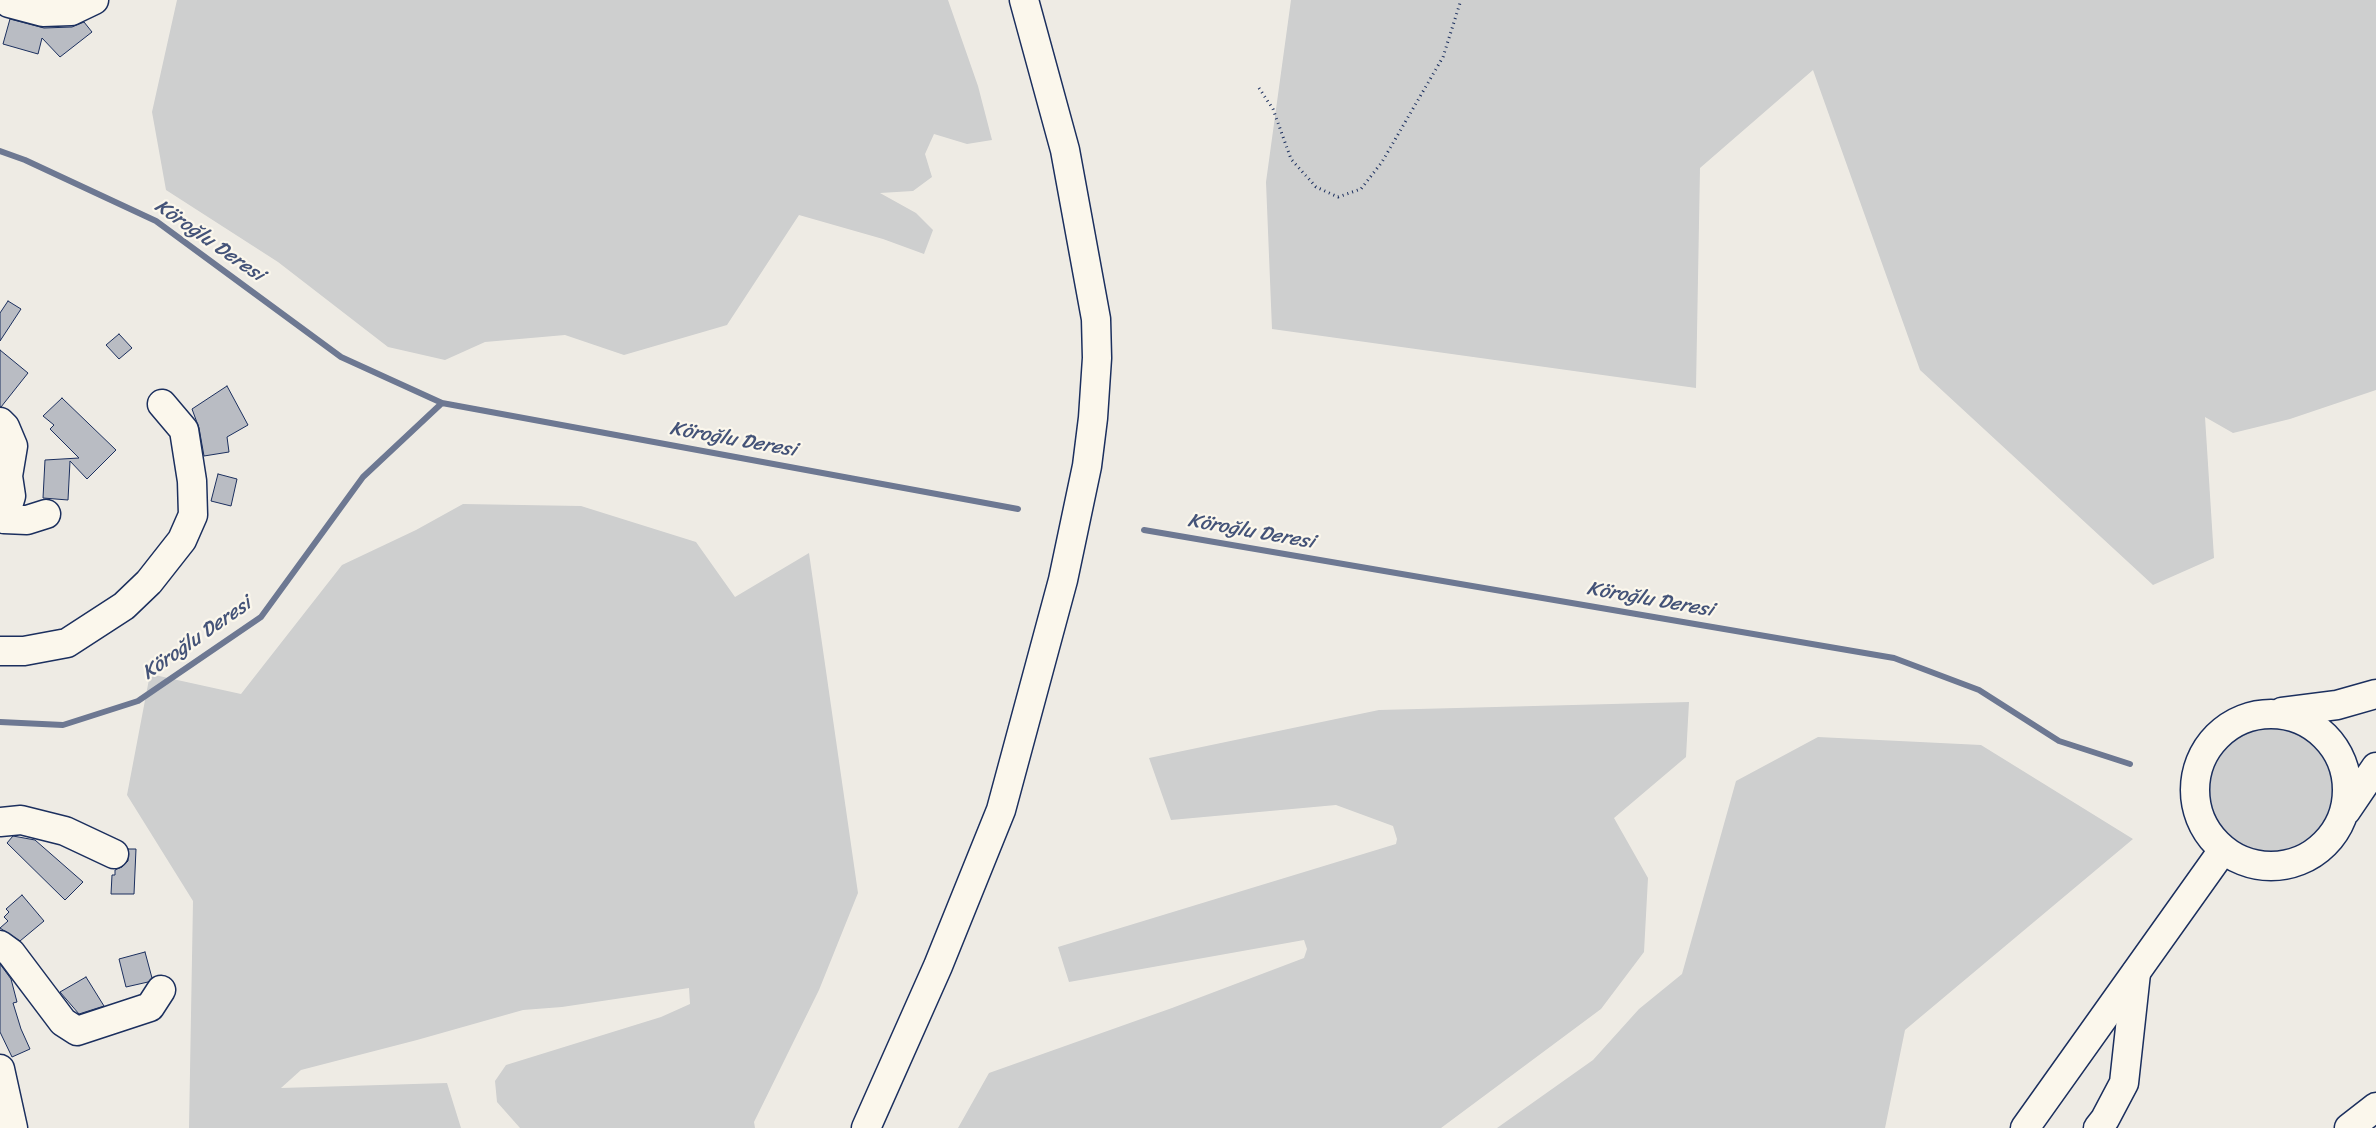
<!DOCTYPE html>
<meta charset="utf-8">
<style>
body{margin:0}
canvas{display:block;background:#eeebe4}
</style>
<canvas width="2376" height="1128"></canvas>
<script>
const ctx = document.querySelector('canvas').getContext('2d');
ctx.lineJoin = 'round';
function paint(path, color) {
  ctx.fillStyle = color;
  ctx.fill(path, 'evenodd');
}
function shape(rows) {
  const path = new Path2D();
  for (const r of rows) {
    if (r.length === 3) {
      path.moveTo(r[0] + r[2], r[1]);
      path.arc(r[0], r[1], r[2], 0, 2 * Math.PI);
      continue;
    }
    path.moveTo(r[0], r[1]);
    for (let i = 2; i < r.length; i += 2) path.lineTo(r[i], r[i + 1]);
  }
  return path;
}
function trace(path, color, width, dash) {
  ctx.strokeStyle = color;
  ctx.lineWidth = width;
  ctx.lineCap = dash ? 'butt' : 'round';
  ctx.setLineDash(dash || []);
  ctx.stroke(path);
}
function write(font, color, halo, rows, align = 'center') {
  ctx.font = font + ' Sriracha,sans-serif';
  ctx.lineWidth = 4.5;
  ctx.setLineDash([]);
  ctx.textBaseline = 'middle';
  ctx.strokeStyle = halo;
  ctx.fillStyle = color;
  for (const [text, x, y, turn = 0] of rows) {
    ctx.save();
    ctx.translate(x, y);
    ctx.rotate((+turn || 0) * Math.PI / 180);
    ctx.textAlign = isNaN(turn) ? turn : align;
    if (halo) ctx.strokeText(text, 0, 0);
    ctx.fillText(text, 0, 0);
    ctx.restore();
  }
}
const green = shape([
 [177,0,948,0,978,86,992,140,967,144,934,134,925,154,932,177,913,191,880,193,916,213,933,230,924,254,883,239,799,215,727,325,624,355,565,335,485,342,445,360,388,347,278,262,166,190,152,112],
 [1291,0,2376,0,2376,390,2290,419,2233,433,2205,417,2214,558,2153,585,1920,370,1813,70,1700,168,1696,388,1272,329,1266,182],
 [463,504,581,506,696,542,735,597,809,553,858,893,819,990,754,1122,755,1128,520,1128,497,1102,495,1081,506,1065,661,1017,690,1004,689,988,562,1007,523,1010,417,1040,301,1070,281,1088,447,1083,461,1128,189,1128,193,901,127,795,150,674,241,694,342,565,416,530],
 [1689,702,1686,757,1614,818,1648,878,1644,952,1601,1009,1441,1128,958,1128,989,1073,1172,1008,1304,958,1307,949,1304,940,1069,982,1058,947,1396,844,1397,839,1393,826,1336,805,1171,820,1149,758,1379,710],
 [2270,789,62],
 [1818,737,1981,745,2133,839,1905,1030,1885,1128,1497,1128,1593,1060,1639,1009,1682,974,1736,781]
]);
const stream = shape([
 [0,151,25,160,156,221,341,357,442,403,1018,509],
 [1144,530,1894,658,1979,690,2059,741,2130,764],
 [0,722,63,725,138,701,261,617,363,477,442,403]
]);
const building = shape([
 [10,19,44,28,72,27,84,22,92,32,60,57,42,38,38,54,3,44,10,19],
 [8,301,21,309,0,341,0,313,8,301],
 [119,334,132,348,119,359,106,345,119,334],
 [0,350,28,373,1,407,0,407,0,350],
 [227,386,248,425,227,437,229,452,204,456,199,428,192,409,227,386],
 [62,398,116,450,87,479,70,461,68,500,43,498,45,460,79,458,50,429,54,425,43,416,62,398],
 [218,474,237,479,231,506,211,501,218,474],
 [13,836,35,840,83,882,65,900,7,843,13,836],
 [128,849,136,849,134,894,111,894,112,875,115,875,115,870,122,867,128,861,128,849],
 [22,895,44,921,20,941,0,928,8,921,4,917,9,912,6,909,22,895],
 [145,952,152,978,148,982,126,987,119,959,145,952],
 [0,964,11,979,17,1002,13,1003,21,1029,30,1049,12,1057,0,1032,0,964],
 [86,977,104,1006,79,1014,60,992,86,977]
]);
const path = shape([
 [1259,88,1273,109,1291,159,1316,187,1338,197,1361,189,1382,162,1443,57,1461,0]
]);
const minor = shape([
 [9,3,43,12,71,11,94,0],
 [0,422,5,427,13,446,8,476],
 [0,470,8,476,11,496,4,519,27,520,46,514],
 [0,651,24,651,67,643,124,606,149,582,182,540,193,515,192,481,184,430,162,404],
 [0,822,21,820,65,831,114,854],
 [0,945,11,953,63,1022,77,1031,150,1007,161,990],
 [0,1069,13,1128],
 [2098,1128,2105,1119,2124,1083,2136,973],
 [2349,1128,2376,1107]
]);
const major = shape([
 [2282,712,2337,705,2376,694],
 [2271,790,76],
 [2346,811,2376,767],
 [866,1128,938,966,1001,810,1063,580,1087,466,1093,418,1097,358,1096,319,1065,150,1024,0],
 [2025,1128,2223,850]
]);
const waterNames = [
 ["Köroğlu Deresi",209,241,35],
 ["Köroğlu Deresi",733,440,10],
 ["Köroğlu Deresi",1251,532,10],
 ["Köroğlu Deresi",1650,600,10],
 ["Köroğlu Deresi",197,639,-35]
];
paint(green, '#cecfcf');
trace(stream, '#6d7892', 6);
paint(building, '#b9bcc3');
trace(building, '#1b2f5e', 1);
trace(minor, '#1b2f5e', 31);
trace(major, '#1b2f5e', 31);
trace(path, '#1b2f5e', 3, [1, 4]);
trace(minor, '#fbf7ec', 28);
trace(major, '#fbf7ec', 28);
write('italic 20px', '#445378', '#fbf7ec', waterNames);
</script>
